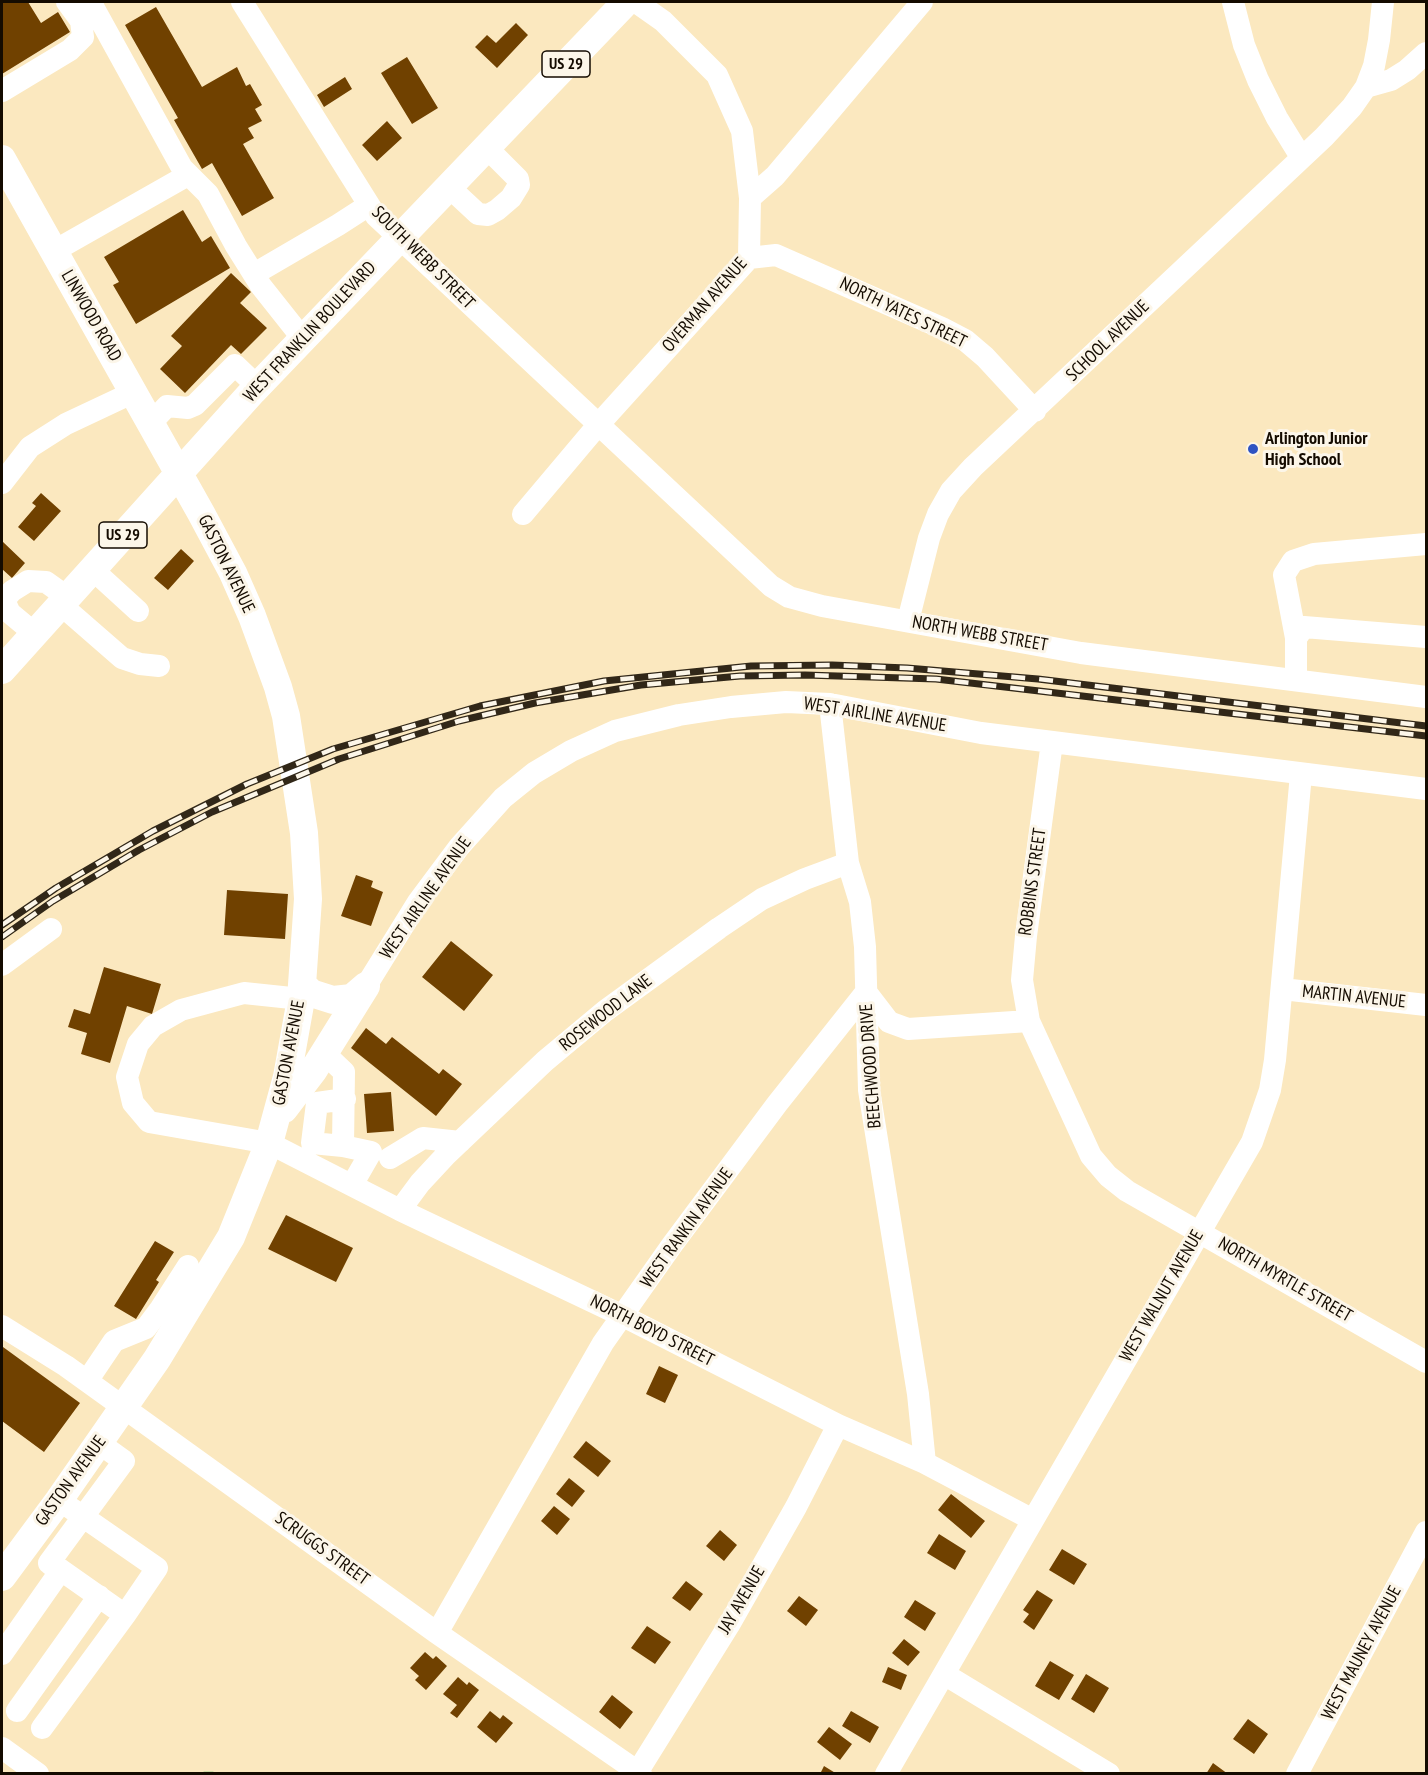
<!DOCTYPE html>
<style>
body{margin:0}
#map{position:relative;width:1428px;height:1775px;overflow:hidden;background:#fbe8bf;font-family:"PT Sans Narrow",sans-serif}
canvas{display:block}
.frame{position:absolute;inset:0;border:3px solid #140b00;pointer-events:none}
</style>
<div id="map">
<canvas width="1428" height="1775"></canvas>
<div class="frame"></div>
</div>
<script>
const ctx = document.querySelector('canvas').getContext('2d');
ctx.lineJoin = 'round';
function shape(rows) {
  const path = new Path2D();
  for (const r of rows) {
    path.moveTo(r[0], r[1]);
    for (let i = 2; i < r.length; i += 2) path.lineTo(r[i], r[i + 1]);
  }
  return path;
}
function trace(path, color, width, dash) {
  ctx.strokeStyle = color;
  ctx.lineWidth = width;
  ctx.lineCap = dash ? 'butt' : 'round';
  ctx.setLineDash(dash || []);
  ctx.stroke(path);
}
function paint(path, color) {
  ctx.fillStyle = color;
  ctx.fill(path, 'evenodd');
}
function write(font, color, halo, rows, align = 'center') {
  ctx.font = font + ' "PT Sans Narrow",sans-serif';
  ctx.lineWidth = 6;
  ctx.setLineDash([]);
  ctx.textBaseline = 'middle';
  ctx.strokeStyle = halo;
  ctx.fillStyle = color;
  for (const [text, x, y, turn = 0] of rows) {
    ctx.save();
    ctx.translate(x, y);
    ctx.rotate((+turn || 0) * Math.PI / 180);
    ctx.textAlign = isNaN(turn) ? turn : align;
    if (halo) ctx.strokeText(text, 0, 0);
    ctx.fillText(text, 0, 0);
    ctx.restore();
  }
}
const stream = shape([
 [204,1774,213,1774]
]);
const building = shape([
 [2,2,28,2,41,23,58,12,70,32,2,74],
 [156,7,202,87,237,67,246,86,250,84,262,105,255,109,262,121,248,128,254,138,243,144,274,198,242,216,212,163,202,169,174,120,178,118,125,25],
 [516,23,528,35,497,68,475,47,487,35,496,43],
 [407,57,438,108,412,124,381,73],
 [345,77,352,89,324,107,317,95],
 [387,121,402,138,377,161,362,145],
 [183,210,202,242,211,236,230,268,136,324,113,285,119,282,104,257],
 [231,273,251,292,240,303,267,328,241,354,231,345,185,393,160,369,182,346,171,336],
 [41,493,61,511,34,541,18,527,36,506,32,503],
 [2,541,25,563,12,578,2,569],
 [181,549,194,561,168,590,154,578],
 [356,875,373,881,371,887,383,892,371,926,341,916],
 [227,890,288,894,285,939,224,935],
 [451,941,493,975,464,1011,422,977],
 [104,967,161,984,152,1014,127,1006,110,1063,81,1054,87,1033,68,1027,74,1009,90,1014],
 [366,1028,386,1044,392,1037,439,1074,443,1069,462,1084,436,1116,351,1048],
 [391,1092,394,1131,367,1133,364,1094],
 [286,1215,353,1248,336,1282,268,1249],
 [155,1241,174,1252,156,1280,159,1282,136,1319,114,1306],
 [3,1347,80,1403,44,1452,2,1421,2,1350],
 [659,1366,678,1375,665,1403,646,1394],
 [586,1441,611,1461,598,1477,573,1457],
 [569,1478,585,1491,572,1507,556,1494],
 [951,1494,985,1521,971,1538,938,1510],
 [554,1506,570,1519,557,1535,541,1521],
 [720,1530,737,1545,724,1561,706,1546],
 [939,1534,966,1551,955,1570,927,1553],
 [1062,1549,1087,1564,1074,1585,1049,1570],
 [686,1581,703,1594,690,1611,672,1598],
 [1037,1590,1053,1600,1034,1630,1023,1622,1029,1614,1023,1610],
 [799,1596,818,1610,806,1626,787,1611],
 [915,1600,936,1613,925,1631,904,1617],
 [647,1626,671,1642,655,1664,631,1648],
 [904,1639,920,1652,908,1666,892,1653],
 [425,1652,433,1659,436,1656,447,1666,426,1690,415,1680,419,1676,410,1668],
 [1050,1661,1074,1675,1059,1700,1035,1686],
 [888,1667,907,1675,901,1690,882,1682],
 [1086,1674,1109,1688,1094,1713,1071,1699],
 [458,1677,467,1685,469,1682,479,1690,457,1718,450,1713,457,1705,443,1694],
 [612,1695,633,1712,620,1729,599,1712],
 [490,1711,500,1719,503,1715,513,1723,496,1743,477,1727],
 [851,1711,879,1727,870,1743,842,1726],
 [1248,1719,1268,1734,1254,1754,1233,1739],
 [829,1727,852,1744,840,1760,817,1742],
 [1213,1763,1228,1774,1206,1774],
 [824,1766,837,1774,820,1774]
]);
const minor = shape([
 [93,2,91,3,182,168,208,194,236,246,261,286,303,339],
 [242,2,376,216,771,586,789,597,822,606,1081,653,1426,697],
 [636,2,663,21,717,75,742,131,750,198],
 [1233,2,1244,45,1258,80,1277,118,1301,157],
 [1366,87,1391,80,1407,70,1426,53],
 [2,91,70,50,83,37,81,21,67,2],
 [449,187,478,214,488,215,497,210,511,198,519,185,518,179,486,147],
 [54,251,188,175],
 [749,258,776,255,942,328,965,340,985,357,1035,411],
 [254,274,338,225,369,205],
 [151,423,167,406,188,408,195,405,235,365,257,386],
 [2,483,30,447,66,424,134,392],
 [523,514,598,425,749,258,750,198,775,176,922,2],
 [92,569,138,611],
 [60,604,122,658,140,664,159,666],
 [908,621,929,538,938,514,951,491,973,467,1324,137,1352,107,1366,87,1374,66,1379,40,1383,2],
 [34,633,10,613,4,600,12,591,28,581,46,582,67,597],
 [1296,638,1284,575,1293,561,1314,554,1426,544],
 [1296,680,1296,638,1304,627,1426,637],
 [830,704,848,863,860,902,865,947,869,1090,918,1394,925,1463],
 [1052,742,1026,936,1022,980,1029,1021,1091,1156,1108,1176,1127,1191,1426,1362],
 [2,965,51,929],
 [366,986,418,902,459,847,503,798,534,773,571,751,615,731,679,715,731,707,786,702,830,704,981,733,1426,789],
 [1282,989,1426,1005],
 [301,999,244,993,181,1010,153,1026,138,1044,127,1077,133,1103,149,1122,269,1143,400,1210,623,1316,838,1425,925,1463,1033,1520],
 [324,1053,344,1072,343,1146,371,1152,352,1185],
 [343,1146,312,1143,317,1103,345,1099],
 [390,1158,423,1138,460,1142],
 [400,1210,420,1183,446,1155,545,1061,605,1011,719,928,762,899,805,879,848,863],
 [161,1308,188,1266],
 [2,1326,66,1366,437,1633,641,1774],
 [87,1381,114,1341,146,1328,161,1308,181,1321],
 [59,1500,157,1568,125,1615,61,1570],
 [49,1563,124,1461,99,1443],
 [437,1633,603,1343,672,1245,777,1104,866,992,889,1022,908,1029,1029,1021],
 [2,1654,61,1570,50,1564],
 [944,1674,1109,1774],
 [17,1711,99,1596],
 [42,1728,125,1615],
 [2,1748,38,1774],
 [638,1771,729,1625,796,1507,838,1425],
 [886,1774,1252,1142,1270,1090,1275,1060,1301,774],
 [1297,1774,1426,1532]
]);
const major = shape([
 [2,159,201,513,233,573,252,616,278,687,286,716,304,833,308,899,301,999,287,1077,269,1143,231,1237,157,1359,59,1500,2,1577],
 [2,670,253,391,626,2],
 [302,984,311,993,333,1000,352,998,366,986],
 [284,1109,313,1071,366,986]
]);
const rail = shape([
 [2,925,56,888,153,831,247,784,333,749,480,706,604,681,751,666,832,665,907,668,1038,679,1426,726],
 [2,937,53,901,139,850,212,812,339,759,459,721,535,703,641,685,740,676,805,675,936,679,1426,736]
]);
const markers = [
 [1253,449,6,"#2e53c2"]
];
const shields = [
 [566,64,48],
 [123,535,48]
];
const shieldNames = [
 ["US 29",566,64],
 ["US 29",123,535]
];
const streetNames = [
 ["SOUTH WEBB STREET",423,258,45],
 ["OVERMAN AVENUE",705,305,-49],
 ["NORTH YATES STREET",903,313,26],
 ["LINWOOD ROAD",91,316,60],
 ["WEST FRANKLIN BOULEVARD",310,332,-47],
 ["SCHOOL AVENUE",1108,341,-44],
 ["GASTON AVENUE",226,564,64],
 ["NORTH WEBB STREET",980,634,10],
 ["WEST AIRLINE AVENUE",875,715,9],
 ["ROBBINS STREET",1033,882,-82],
 ["WEST AIRLINE AVENUE",426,898,-55],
 ["MARTIN AVENUE",1354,997,6],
 ["ROSEWOOD LANE",606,1013,-38],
 ["GASTON AVENUE",289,1053,-79],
 ["BEECHWOOD DRIVE",871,1066,-94],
 ["WEST RANKIN AVENUE",687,1228,-54],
 ["NORTH MYRTLE STREET",1285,1280,30],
 ["WEST WALNUT AVENUE",1162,1296,-60],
 ["NORTH BOYD STREET",652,1331,27],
 ["GASTON AVENUE",71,1481,-54],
 ["SCRUGGS STREET",322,1549,36],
 ["JAY AVENUE",742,1600,-60],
 ["WEST MAUNEY AVENUE",1362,1653,-62]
];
const poiNames = [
 ["Arlington Junior",1265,439],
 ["High School",1265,460]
];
trace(stream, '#51b35c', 4.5);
paint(building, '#704100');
trace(minor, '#fff', 22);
trace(major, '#fff', 28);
trace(rail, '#312718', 7);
trace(rail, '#fcf6e9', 4.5, [14]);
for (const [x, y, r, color] of markers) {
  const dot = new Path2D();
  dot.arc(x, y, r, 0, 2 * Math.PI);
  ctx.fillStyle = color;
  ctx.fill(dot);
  trace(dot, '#fcf6e9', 2);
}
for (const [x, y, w] of shields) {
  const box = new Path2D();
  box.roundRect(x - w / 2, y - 13, w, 26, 4.5);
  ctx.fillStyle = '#fcf6e9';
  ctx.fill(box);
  trace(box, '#140b00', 1.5);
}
write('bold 16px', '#140b00', null, shieldNames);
write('18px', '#140b00', '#fcf6e9', streetNames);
write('bold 18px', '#140b00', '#fcf6e9', poiNames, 'left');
</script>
